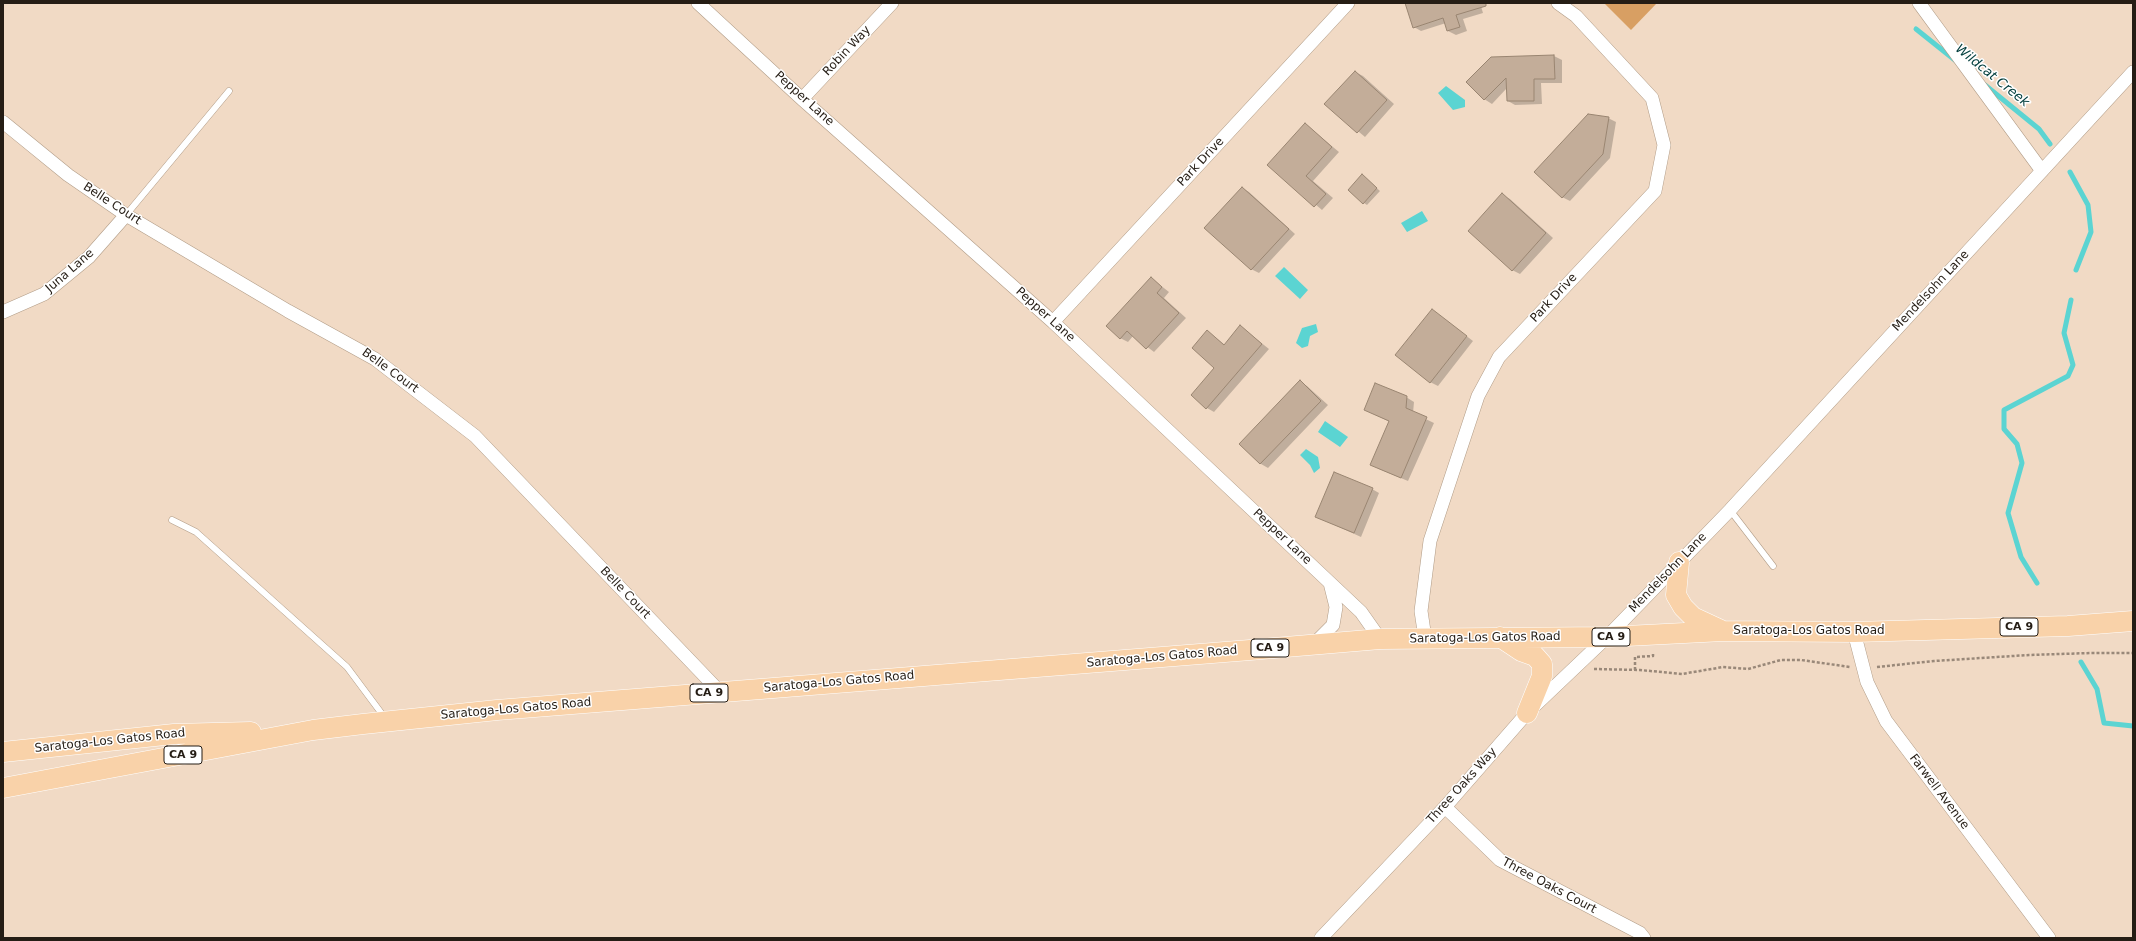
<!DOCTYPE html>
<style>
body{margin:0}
#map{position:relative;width:2136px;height:941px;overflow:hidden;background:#f1dac5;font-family:"DejaVu Sans",sans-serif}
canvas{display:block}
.frame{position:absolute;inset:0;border:4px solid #251d15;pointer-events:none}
</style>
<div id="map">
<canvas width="2136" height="941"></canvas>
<div class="frame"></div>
</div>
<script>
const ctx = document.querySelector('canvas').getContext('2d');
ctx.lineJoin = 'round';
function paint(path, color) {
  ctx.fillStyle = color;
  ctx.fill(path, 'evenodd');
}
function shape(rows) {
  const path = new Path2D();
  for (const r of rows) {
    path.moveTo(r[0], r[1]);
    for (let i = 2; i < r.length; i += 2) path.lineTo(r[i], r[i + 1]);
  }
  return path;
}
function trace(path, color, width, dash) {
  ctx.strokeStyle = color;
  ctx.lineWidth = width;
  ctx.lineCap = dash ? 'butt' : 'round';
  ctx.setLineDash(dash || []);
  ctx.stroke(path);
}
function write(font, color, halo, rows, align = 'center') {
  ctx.font = font + ' "DejaVu Sans",sans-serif';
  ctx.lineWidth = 3;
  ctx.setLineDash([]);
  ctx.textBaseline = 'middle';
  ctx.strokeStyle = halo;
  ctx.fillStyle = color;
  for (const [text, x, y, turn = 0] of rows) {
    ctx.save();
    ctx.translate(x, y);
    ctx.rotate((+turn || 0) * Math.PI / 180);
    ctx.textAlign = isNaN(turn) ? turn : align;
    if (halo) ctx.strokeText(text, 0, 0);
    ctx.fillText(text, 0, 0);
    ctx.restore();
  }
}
const green = shape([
 [1604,3,1657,3,1631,30]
]);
const water = shape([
 [1446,86,1465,100,1465,107,1453,110,1438,93],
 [1422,211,1428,221,1407,232,1401,223],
 [1284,267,1308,290,1300,299,1275,276],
 [1316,324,1318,332,1310,336,1308,346,1302,348,1296,343,1302,328],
 [1325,421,1348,437,1340,447,1318,432],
 [1306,449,1318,457,1320,468,1314,473,1310,465,1300,455]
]);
const shadow = shape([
 [1409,3,1480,3,1483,13,1463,19,1467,31,1456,35,1448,31,1446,23,1421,31,1414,27],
 [1554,56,1562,60,1562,83,1541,83,1542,104,1515,105,1508,101,1507,88,1492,104,1484,99,1492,58],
 [1355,72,1363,76,1394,104,1365,137,1326,104],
 [1608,118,1616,122,1610,158,1570,201,1562,197],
 [1305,124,1339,152,1313,181,1333,198,1322,210,1269,165],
 [1365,178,1380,191,1367,205,1364,203],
 [1242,188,1249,192,1295,234,1259,273,1251,269],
 [1502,195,1510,199,1553,238,1520,274,1512,270],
 [1151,278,1169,292,1164,298,1186,318,1154,352,1133,336,1128,342,1120,338],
 [1432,310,1473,341,1438,386,1430,382],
 [1240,326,1269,349,1214,412,1207,408,1215,368,1207,331,1225,345],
 [1300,382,1307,386,1328,405,1268,468,1261,464,1240,444],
 [1406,397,1414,402,1413,413,1434,423,1408,481,1379,469,1390,422,1365,410],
 [1372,489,1379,493,1361,537,1317,517]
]);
const stream = shape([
 [1916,29,1956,61],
 [1985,85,2039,129,2050,144],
 [2070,172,2088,205,2091,232,2076,270],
 [2037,583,2021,557,2008,513,2022,463,2017,444,2004,429,2004,410,2068,376,2073,365,2064,333,2071,300],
 [2081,662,2097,689,2104,723,2133,726]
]);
const building = shape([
 [1405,3,1486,3,1486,6,1456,15,1460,27,1447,31,1443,18,1413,28,1405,3],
 [1554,55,1555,79,1534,79,1534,101,1507,101,1506,78,1484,100,1466,82,1491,57,1554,55],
 [1355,71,1387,100,1357,133,1324,104,1355,71],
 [1588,114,1609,117,1603,154,1562,198,1534,172,1588,114],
 [1305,123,1332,147,1306,176,1326,194,1314,207,1267,165,1305,123],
 [1362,174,1377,188,1363,204,1348,190,1362,174],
 [1242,187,1289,229,1251,270,1204,228,1242,187],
 [1502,193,1546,233,1512,271,1468,231,1502,193],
 [1151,277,1162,287,1157,293,1179,313,1146,349,1127,331,1120,339,1106,326,1151,277],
 [1432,309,1467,336,1430,383,1395,355,1432,309],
 [1240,325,1262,344,1206,409,1191,395,1214,368,1192,348,1207,330,1224,345,1240,325],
 [1300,380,1321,401,1260,464,1239,444,1300,380],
 [1375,383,1407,396,1406,408,1427,417,1401,478,1370,465,1389,421,1364,410,1375,383],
 [1334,472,1373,488,1354,533,1315,517,1334,472]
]);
const path = shape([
 [1877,667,1934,661,2029,655,2091,653,2133,653],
 [1594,669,1640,670,1682,674,1723,667,1748,669,1781,660,1801,660,1850,667],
 [1635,670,1635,657,1653,656,1653,652]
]);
const lane = shape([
 [126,215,229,91],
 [1730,510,1773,566],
 [172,520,196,532,347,667,385,718]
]);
const street = shape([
 [698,3,802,99,1053,322,1361,612,1380,639],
 [1919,3,2042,171],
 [802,99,892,3],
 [3,122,68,175,126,215,288,311,375,359,475,436,720,692],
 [3,312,44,294,89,257,126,215],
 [1053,322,1348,3],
 [1854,632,1867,682,1886,721,2049,938],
 [1425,638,1421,611,1430,541,1478,396,1499,357,1655,191,1664,145,1652,98,1576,16,1558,3],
 [1313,645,1333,625,1336,607,1330,583],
 [1445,807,1500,860,1640,933,1644,938],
 [1321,938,1445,807,1527,713,1607,637,1730,510,2133,72]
]);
const primary = shape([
 [1679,562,1676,595,1683,607,1693,617,1721,630],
 [1500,637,1521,651,1535,656,1542,664,1542,676,1527,713],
 [3,752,174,734,251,732],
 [3,788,313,730,363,724,497,710,1250,650,1380,639,1607,637,1723,631,1854,632,2068,626,2133,621]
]);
const shields = [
 [2019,627,38],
 [1611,637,38],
 [1270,648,38],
 [709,693,38],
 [183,755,38]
];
const shieldNames = [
 ["CA 9",2019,627],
 ["CA 9",1611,637],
 ["CA 9",1270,648],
 ["CA 9",709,693],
 ["CA 9",183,755]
];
const streetNames = [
 ["Robin Way",847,51,-47],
 ["Pepper Lane",804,99,42],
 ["Park Drive",1201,162,-47],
 ["Belle Court",112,204,33],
 ["Juna Lane",70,271,-41],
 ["Mendelsohn Lane",1931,291,-47],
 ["Park Drive",1554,298,-47],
 ["Pepper Lane",1045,315,42],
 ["Belle Court",390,371,36],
 ["Pepper Lane",1282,537,43],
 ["Mendelsohn Lane",1668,573,-46],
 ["Belle Court",625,593,46],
 ["Saratoga-Los Gatos Road",1809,631],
 ["Saratoga-Los Gatos Road",1485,638,-1],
 ["Saratoga-Los Gatos Road",1162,657,-5],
 ["Saratoga-Los Gatos Road",839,682,-5],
 ["Saratoga-Los Gatos Road",516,709,-5],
 ["Saratoga-Los Gatos Road",110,741,-6],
 ["Three Oaks Way",1462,786,-48],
 ["Farwell Avenue",1939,792,53],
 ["Three Oaks Court",1549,886,28]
];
const waterNames = [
 ["Wildcat Creek",1992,76,39]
];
paint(green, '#d89f63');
paint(water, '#5bd4d2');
paint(shadow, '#0003');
trace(stream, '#5bd4d2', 5);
paint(building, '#c3ad99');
trace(building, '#998571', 1);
trace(lane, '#b19c87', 7);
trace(street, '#b19c87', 14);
trace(primary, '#fff', 21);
trace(path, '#998879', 2.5, [3, 2]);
trace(lane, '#fff', 6);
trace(street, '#fff', 13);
trace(primary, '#f9d2a9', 20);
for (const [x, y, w] of shields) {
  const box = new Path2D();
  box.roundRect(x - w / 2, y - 9, w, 18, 3);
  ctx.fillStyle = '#fff';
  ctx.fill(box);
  trace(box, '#251d15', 1);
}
write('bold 11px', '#251d15', null, shieldNames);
write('12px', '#251d15', '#fff', streetNames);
write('italic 13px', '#05403f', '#fff', waterNames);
</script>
